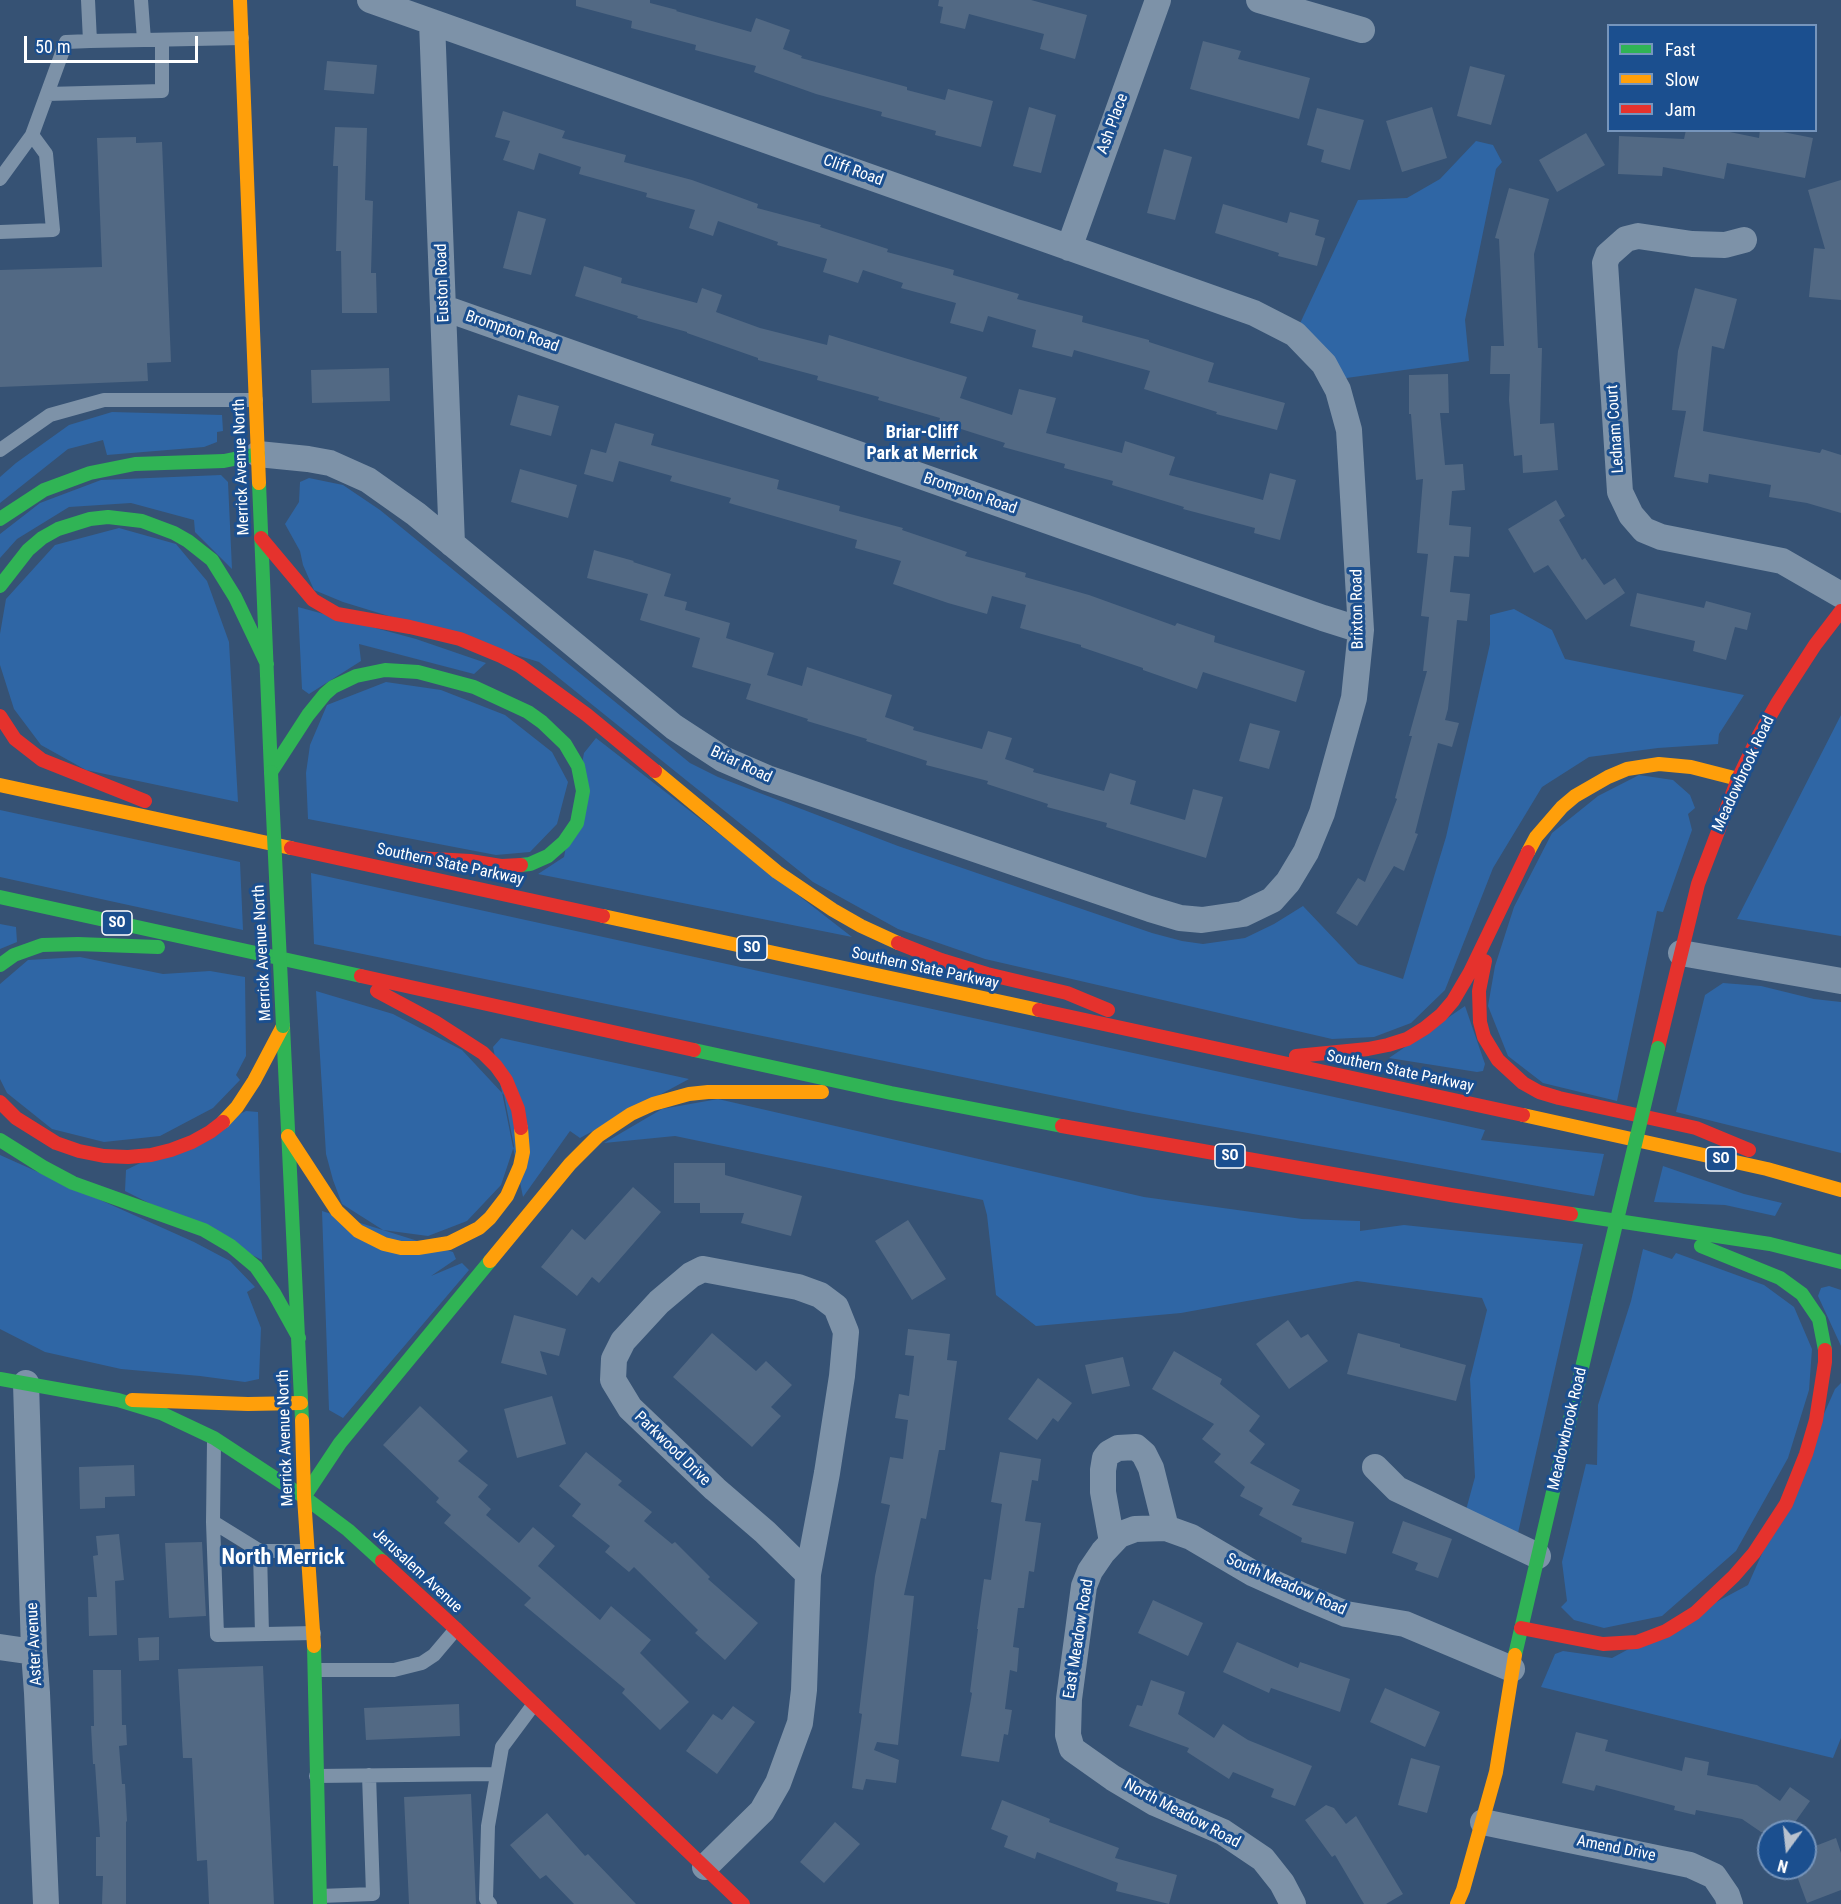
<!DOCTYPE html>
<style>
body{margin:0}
#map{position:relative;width:1841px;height:1904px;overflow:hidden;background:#365274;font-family:"Roboto Condensed",sans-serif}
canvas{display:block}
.legend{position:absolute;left:1607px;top:24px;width:210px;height:108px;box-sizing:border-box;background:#1b4f8f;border:2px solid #7695bc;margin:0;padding:8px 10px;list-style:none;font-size:18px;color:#fff}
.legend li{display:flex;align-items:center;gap:12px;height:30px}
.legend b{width:30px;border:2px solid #7695bc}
.north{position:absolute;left:1757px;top:1820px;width:60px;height:60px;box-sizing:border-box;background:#1b4f8f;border:2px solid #7695bc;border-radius:50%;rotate:195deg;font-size:16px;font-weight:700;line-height:24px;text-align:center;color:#fff}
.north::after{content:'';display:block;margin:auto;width:21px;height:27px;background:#b9c2ce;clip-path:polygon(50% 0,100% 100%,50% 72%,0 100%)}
.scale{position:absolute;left:24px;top:36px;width:174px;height:27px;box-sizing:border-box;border:3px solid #fff;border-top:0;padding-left:8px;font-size:18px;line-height:21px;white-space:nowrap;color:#fff;-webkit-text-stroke:4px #1b4f8f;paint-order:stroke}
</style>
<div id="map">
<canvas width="1841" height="1904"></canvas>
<ul class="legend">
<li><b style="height:8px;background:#30b455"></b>Fast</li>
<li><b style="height:8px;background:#ff9f0a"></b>Slow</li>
<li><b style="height:8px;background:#e5322d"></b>Jam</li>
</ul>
<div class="north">N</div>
<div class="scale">50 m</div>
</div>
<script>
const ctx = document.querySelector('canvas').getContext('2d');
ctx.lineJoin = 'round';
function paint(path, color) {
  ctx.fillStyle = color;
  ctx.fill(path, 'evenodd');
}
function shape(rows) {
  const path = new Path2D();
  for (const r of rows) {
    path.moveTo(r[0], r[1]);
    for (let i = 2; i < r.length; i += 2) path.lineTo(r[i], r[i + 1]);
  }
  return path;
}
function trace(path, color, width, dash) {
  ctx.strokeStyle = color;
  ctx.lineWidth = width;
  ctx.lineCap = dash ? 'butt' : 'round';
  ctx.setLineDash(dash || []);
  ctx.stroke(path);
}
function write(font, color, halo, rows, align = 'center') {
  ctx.font = font + ' "Roboto Condensed",sans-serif';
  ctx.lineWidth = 6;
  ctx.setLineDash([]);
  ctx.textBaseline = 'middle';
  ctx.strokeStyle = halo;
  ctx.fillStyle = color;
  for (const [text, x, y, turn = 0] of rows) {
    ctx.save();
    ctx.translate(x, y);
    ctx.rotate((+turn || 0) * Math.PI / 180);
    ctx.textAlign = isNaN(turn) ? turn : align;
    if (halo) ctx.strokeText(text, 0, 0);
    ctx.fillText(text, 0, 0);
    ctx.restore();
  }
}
const green = shape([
 [1476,141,1493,145,1502,162,1496,169,1465,320,1469,361,1332,380,1295,334,1358,200,1407,198,1440,179],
 [112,412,222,415,223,431,217,432,217,442,204,447,107,455,103,440,68,449,0,503,0,477,16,463,69,425],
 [221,475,228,482,232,569,195,532,194,520,131,503,69,507,17,539,0,558,0,534,40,503,101,480],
 [309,478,343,485,380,510,690,763,718,777,898,846,1152,933,1182,941,1203,944,1245,938,1274,924,1303,906,1358,964,1403,979,1446,837,1490,644,1490,615,1514,609,1552,630,1565,659,1744,695,1719,734,1718,744,1658,748,1589,757,1542,787,1493,868,1445,990,1411,1023,1374,1037,1332,1039,985,959,898,929,813,882,539,662,343,602,314,590,303,565,300,551,285,524,299,502,300,482],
 [119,528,176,544,207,581,229,642,238,802,86,770,41,745,14,709,0,665,0,634,6,599,55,545],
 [298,607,416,639,486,663,474,674,359,644,361,661,309,694,302,689],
 [386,682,441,690,505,715,552,752,568,782,557,824,530,852,496,855,308,819,306,773,310,745,327,705],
 [1841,715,1841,936,1737,919,1840,717],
 [596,738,852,937,538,874,564,857,584,753],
 [1639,775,1673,780,1690,795,1695,808,1688,814,1692,830,1663,912,1657,911,1617,1101,1543,1083,1508,1056,1488,1006,1495,966,1514,907,1552,833,1598,796],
 [0,810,240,862,243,930,0,877],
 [311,873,1485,1130,1481,1140,1604,1154,1594,1196,1581,1194,1133,1112,314,944],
 [0,924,16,927,17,942,0,949],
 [80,957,163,974,210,971,245,977,246,1056,236,1075,240,1080,213,1108,160,1136,104,1142,52,1129,7,1093,0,1079,0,984,28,960],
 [1723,983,1761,986,1814,999,1841,1002,1841,1153,1676,1112,1705,995],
 [316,991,393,1014,462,1050,504,1095,514,1146,501,1185,467,1221,428,1236,383,1230,342,1204,333,1180,326,1154],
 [1465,1006,1485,1064,1483,1071,1477,1072,1389,1058],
 [501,1038,689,1079,580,1138,570,1131,523,1197,493,1047],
 [718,1099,1144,1197,1302,1219,1360,1221,1360,1231,1404,1225,1583,1244,1518,1533,1466,1510,1475,1477,1470,1379,1487,1310,1482,1298,1357,1281,1181,1313,1036,1326,996,1295,987,1215,983,1200,675,1136,604,1143,662,1109],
 [246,1111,258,1112,262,1260,125,1191,126,1170],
 [0,1155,194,1242,230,1261,255,1287,247,1292,261,1328,259,1379,245,1382,200,1376,121,1369,45,1352,0,1329],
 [1663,1166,1744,1194,1782,1203,1775,1216,1725,1205,1654,1202],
 [322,1211,453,1252,456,1259,431,1276,462,1263,469,1270,343,1418,329,1410],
 [1643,1249,1672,1259,1676,1253,1764,1285,1794,1307,1812,1349,1809,1390,1788,1458,1736,1551,1662,1616,1604,1628,1574,1620,1561,1607,1567,1601,1562,1562,1586,1464,1597,1465,1598,1405,1631,1301],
 [1829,1286,1841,1290,1841,1346,1818,1296,1821,1288],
 [1841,1383,1841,1738,1833,1758,1541,1687,1555,1654,1563,1651,1612,1658,1748,1585,1835,1389]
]);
const building = shape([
 [576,0,650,0,650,3,677,10,676,11,751,32,756,18,790,30,783,49,802,56,801,58,907,87,907,90,945,100,948,89,993,101,981,147,935,135,936,131,881,116,882,112,816,94,754,72,756,66,695,50,696,45,631,28,632,21,576,6],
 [939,0,1031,0,1087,15,1075,59,1040,49,1044,34,969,14,965,29,940,23,943,7,938,6],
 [1203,41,1241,51,1238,59,1310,78,1299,119,1190,89],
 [327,61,377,65,374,94,324,90],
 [1470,66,1505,75,1491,125,1457,116],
 [1029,107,1056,115,1041,173,1013,166],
 [1432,107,1447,158,1402,172,1386,121],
 [1317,108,1364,120,1350,170,1321,162,1324,150,1307,145],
 [503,111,565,131,562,138,626,155,624,162,692,180,758,204,757,208,821,225,820,227,888,249,887,252,954,270,953,275,1019,294,1017,299,1083,316,1082,322,1149,340,1149,342,1214,363,1208,382,1285,403,1277,430,1216,414,1217,412,1144,389,1150,371,1074,350,1072,357,1032,347,1036,330,988,316,983,332,950,323,956,303,901,288,903,283,863,270,858,283,823,272,827,259,777,245,778,242,718,221,713,236,689,228,695,210,646,197,647,193,579,174,581,167,539,153,534,170,503,160,510,141,495,137],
 [335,127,367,128,365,200,373,201,371,273,376,273,377,313,342,313,341,251,336,251,338,166,333,166],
 [1686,130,1720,130,1759,138,1760,130,1773,130,1813,138,1805,178,1727,163,1724,179,1663,167,1662,176,1618,174,1619,136,1684,139],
 [1586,133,1605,165,1557,192,1539,160],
 [136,137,136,143,162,142,171,362,147,363,148,381,0,387,0,270,102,267,97,138],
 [1164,149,1192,157,1175,220,1147,213],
 [1841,180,1841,300,1809,297,1814,248,1825,249,1808,190],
 [1509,188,1549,199,1534,254,1538,348,1542,348,1540,424,1554,423,1558,470,1523,473,1522,455,1514,456,1509,400,1510,374,1490,374,1491,346,1504,346,1499,239,1495,238],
 [1223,204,1287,223,1290,212,1319,220,1315,235,1325,238,1317,266,1278,256,1279,253,1215,233],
 [518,211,546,219,531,275,503,268],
 [584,266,622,278,621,283,697,303,702,288,722,295,716,312,760,328,827,345,829,335,967,377,960,398,1012,415,1019,389,1056,398,1046,433,1122,453,1125,441,1175,457,1169,475,1263,500,1270,473,1296,480,1280,540,1254,533,1255,528,1183,509,1184,507,1112,485,1113,481,1064,468,1065,464,1003,447,1005,443,939,422,940,418,878,400,879,397,817,380,818,376,758,360,758,358,687,333,687,332,637,318,638,316,575,296],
 [1695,288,1737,299,1724,349,1712,346,1703,431,1820,453,1822,449,1841,455,1841,513,1807,503,1769,497,1771,485,1709,474,1708,483,1674,477,1686,411,1672,410,1678,351],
 [389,368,390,401,312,403,311,370],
 [1448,374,1449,413,1440,413,1445,465,1463,464,1465,490,1452,491,1449,525,1471,527,1469,557,1454,556,1450,592,1470,594,1467,621,1457,620,1448,709,1445,720,1459,723,1452,747,1438,743,1415,833,1418,834,1404,871,1394,866,1357,926,1336,913,1358,878,1365,882,1397,799,1395,798,1412,736,1409,736,1427,671,1423,671,1429,617,1421,616,1428,554,1417,553,1423,479,1416,480,1411,414,1409,414,1409,375],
 [518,395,559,406,551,436,510,425],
 [615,423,654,434,651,445,779,480,777,489,840,506,839,511,903,528,902,530,967,552,965,556,1026,573,1025,577,1089,595,1175,626,1177,623,1215,636,1214,642,1305,671,1296,702,1203,672,1197,689,1143,670,1143,668,1081,647,1081,645,1020,628,1026,605,992,596,987,614,948,603,893,584,901,561,855,548,857,540,729,503,731,498,670,481,672,476,619,461,613,482,584,474,591,449,606,453],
 [520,469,577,485,568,518,511,502],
 [1556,500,1565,516,1559,520,1582,560,1585,558,1604,585,1615,578,1625,593,1586,620,1548,565,1534,573,1508,529],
 [594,550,634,561,633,562,671,574,664,596,687,602,685,610,730,623,726,638,774,653,767,675,802,686,807,667,892,695,885,717,914,727,913,730,982,749,988,731,1012,738,1005,759,1034,769,1033,772,1104,791,1110,773,1136,781,1130,804,1185,820,1193,789,1223,797,1206,858,1106,827,1107,823,1047,807,1048,804,987,784,988,781,926,765,927,761,866,741,867,739,807,721,808,719,746,699,751,684,692,667,700,638,640,620,648,594,587,578],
 [1637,593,1704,608,1706,601,1751,613,1747,630,1735,627,1726,660,1693,651,1695,641,1630,626],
 [1250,723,1280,731,1269,769,1239,761],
 [674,1163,725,1163,725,1175,802,1196,791,1236,741,1223,744,1213,700,1213,700,1203,674,1203],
 [633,1187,661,1212,599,1283,592,1277,577,1296,541,1267,572,1229,585,1240],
 [908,1220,946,1279,912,1300,875,1241],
 [514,1315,566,1329,559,1356,540,1351,547,1375,501,1363],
 [1288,1320,1301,1338,1308,1334,1328,1361,1289,1389,1256,1344],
 [908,1329,950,1334,947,1360,957,1361,945,1450,939,1450,926,1519,921,1518,904,1595,914,1596,898,1745,877,1742,874,1750,899,1760,896,1783,866,1779,863,1790,852,1788,862,1714,859,1713,875,1576,890,1505,881,1503,890,1457,903,1459,908,1420,895,1418,899,1394,909,1396,914,1356,905,1355],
 [712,1333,756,1371,766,1361,792,1385,771,1407,781,1416,752,1447,673,1377],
 [1358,1333,1400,1344,1400,1347,1466,1365,1456,1401,1347,1374],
 [1174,1351,1222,1379,1220,1384,1260,1416,1249,1431,1265,1444,1250,1463,1300,1490,1292,1505,1354,1522,1346,1554,1301,1542,1302,1538,1259,1515,1263,1508,1240,1496,1245,1487,1214,1462,1221,1454,1202,1439,1214,1424,1152,1389],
 [1123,1357,1130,1386,1092,1394,1085,1365],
 [1038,1378,1072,1403,1058,1422,1053,1418,1037,1440,1008,1419],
 [552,1396,566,1444,517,1458,504,1409],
 [420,1406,468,1451,458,1461,488,1485,478,1497,491,1509,486,1515,519,1543,533,1527,555,1546,538,1566,600,1620,611,1606,651,1640,640,1653,689,1702,660,1730,622,1693,625,1689,524,1605,531,1598,444,1523,451,1515,436,1502,439,1498,383,1445],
 [586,1452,622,1481,618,1485,652,1512,644,1521,672,1544,675,1542,710,1577,708,1579,758,1623,725,1660,695,1633,698,1630,634,1567,629,1572,605,1552,610,1546,572,1516,581,1504,559,1486],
 [1000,1452,1041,1459,1038,1481,1032,1480,1025,1521,1041,1523,1034,1572,1029,1571,1024,1608,1018,1608,1013,1647,1019,1648,1017,1672,1010,1670,1005,1709,1012,1710,1008,1735,1004,1734,999,1762,961,1756,972,1693,970,1692,978,1629,977,1629,984,1579,991,1580,1002,1504,991,1502],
 [134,1465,135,1496,105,1497,105,1508,80,1509,79,1467],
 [1403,1521,1452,1539,1438,1578,1415,1570,1418,1563,1392,1553],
 [119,1534,124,1580,115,1581,117,1635,89,1636,88,1597,97,1597,93,1556,98,1555,96,1536],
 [202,1542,206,1616,169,1618,165,1543],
 [1153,1600,1203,1623,1188,1656,1138,1633],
 [159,1637,159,1660,139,1661,138,1638],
 [1237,1642,1298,1668,1300,1662,1350,1679,1340,1712,1271,1688,1269,1693,1223,1672],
 [263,1666,274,1904,209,1904,207,1860,197,1861,192,1758,183,1758,178,1669],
 [93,1670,121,1670,122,1725,126,1725,127,1745,119,1746,122,1784,125,1784,127,1821,126,1822,126,1904,102,1904,103,1876,96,1876,96,1837,100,1837,95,1764,93,1764,91,1726,94,1726],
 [1151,1680,1185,1692,1178,1714,1214,1738,1223,1724,1248,1740,1312,1766,1295,1806,1271,1797,1274,1789,1233,1772,1229,1779,1187,1752,1189,1748,1129,1726,1137,1705,1142,1706],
 [1385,1688,1440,1712,1425,1747,1370,1722],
 [459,1704,460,1736,366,1740,364,1708],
 [733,1706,755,1722,717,1774,686,1751,713,1714,722,1720],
 [1576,1732,1608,1740,1605,1751,1682,1771,1685,1757,1709,1762,1707,1775,1757,1785,1780,1801,1790,1787,1810,1801,1788,1832,1761,1832,1742,1819,1696,1810,1695,1815,1674,1810,1675,1806,1596,1785,1594,1791,1562,1783],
 [1411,1758,1440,1766,1427,1813,1398,1805],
 [471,1794,476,1904,409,1904,404,1797],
 [1002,1800,1050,1819,1049,1822,1119,1848,1115,1858,1177,1875,1169,1904,1116,1891,1118,1883,1037,1852,1035,1859,1004,1847,1008,1836,991,1829],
 [1326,1805,1334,1808,1346,1824,1356,1816,1403,1894,1386,1904,1364,1904,1335,1855,1332,1857,1305,1820],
 [547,1813,585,1856,588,1854,636,1904,574,1904,546,1875,540,1879,510,1845],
 [835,1822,860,1844,824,1883,800,1862],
 [1836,1838,1841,1853,1841,1890,1807,1903,1794,1868,1805,1868,1805,1850]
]);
const lane = shape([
 [141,0,144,40,242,38],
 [90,41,144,40],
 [47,94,162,91,162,40],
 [0,179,32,135,66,42,90,41,88,0],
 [0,232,53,230,46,154,32,135],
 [0,450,50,415,104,400,256,400],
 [214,1441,213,1522,217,1635,314,1633],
 [213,1522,260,1551,262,1634],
 [260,1551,308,1551],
 [316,1670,394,1670,422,1663,434,1655,456,1629],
 [316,1776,497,1774],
 [320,1896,373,1894,369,1775],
 [490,1904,486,1899,488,1826,502,1747,534,1704]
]);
const street = shape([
 [1259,0,1362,30],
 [432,22,452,544],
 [1744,240,1725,245,1692,244,1638,236,1626,239,1608,255,1605,263,1620,492,1631,515,1644,530,1661,537,1782,561,1841,595],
 [1069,248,1158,0],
 [444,308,1323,618,1361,630],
 [258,454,308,459,330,463,368,480,416,514,674,727,723,759,767,778,1150,909,1180,918,1202,920,1243,914,1272,900,1288,882,1306,852,1322,813,1354,698,1361,630,1349,430,1338,390,1324,364,1295,334,1254,313,370,0],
 [1681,953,1841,981],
 [703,1269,798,1287,820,1295,836,1307,846,1332,842,1376,827,1473,808,1574,765,1532,715,1489,630,1408,613,1380,614,1359,623,1341,659,1302,691,1275,703,1269],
 [26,1383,34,1652,37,1693,46,1904],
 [1375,1467,1397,1489,1538,1556],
 [1112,1542,1103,1492,1103,1470,1105,1458,1109,1453,1118,1448,1136,1447,1144,1454,1151,1468,1166,1528],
 [0,1647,34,1652],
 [1483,1822,1690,1865,1714,1876,1727,1895,1730,1904],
 [705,1867,762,1811,778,1783,800,1723,804,1690,808,1574],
 [1293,1904,1282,1883,1263,1859,1223,1832,1155,1803,1113,1778,1072,1749,1068,1735,1069,1699,1084,1586,1090,1571,1103,1552,1119,1535,1135,1529,1166,1528,1191,1537,1254,1574,1303,1596,1346,1614,1405,1624,1512,1669]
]);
const fast = shape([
 [259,483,271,772],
 [0,519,44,490,90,473,135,464,224,461,258,454],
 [0,586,28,550,42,538,58,529,90,519,108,517,142,521,174,533,188,541,212,560,235,597,267,664],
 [271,772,308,715,325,694,333,687,356,676,385,670,418,672,474,687,528,712,542,722,565,744,578,766,583,791,577,823,564,842,548,856,530,864,521,865],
 [0,897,361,976],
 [0,965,14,955,42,945,78,944,158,947],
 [283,1026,302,1420],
 [694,1050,891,1093,1062,1126],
 [0,1140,43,1167,73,1183,204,1230,231,1246,256,1267,274,1293,299,1338],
 [1571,1214,1770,1244,1841,1262],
 [1701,1246,1780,1278,1802,1294,1819,1319,1825,1350],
 [0,1379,118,1400,161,1413,214,1438,304,1497,348,1530,382,1561],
 [304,1497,340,1443,490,1261],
 [314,1646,320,1904],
 [1515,1655,1598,1299]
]);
const slow = shape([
 [240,0,259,483],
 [655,771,777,872,833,910,861,926,898,943],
 [0,785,291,848],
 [1528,852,1536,837,1562,807,1575,796,1608,777,1627,769,1659,764,1691,767,1738,779],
 [603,916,1039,1010],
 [1523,1115,1767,1169,1841,1190],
 [223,1122,237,1107,254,1081,283,1026],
 [288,1136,337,1211,358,1231,384,1244,401,1248,418,1248,449,1243,479,1228,490,1218,507,1196,520,1166,523,1152,521,1128],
 [490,1261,570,1164,598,1136,631,1114,653,1104,689,1094,708,1092,822,1092],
 [132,1400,248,1404,301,1403],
 [302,1420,304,1497,314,1646],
 [1457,1904,1463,1890,1496,1772,1515,1655]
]);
const jam = shape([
 [261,538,313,600,337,614,410,627,460,639,501,656,520,666,587,715,655,771],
 [0,716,15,739,42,760,145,801],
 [291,848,603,916],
 [416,858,470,861,501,866,521,865],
 [898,943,941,960,987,974,1067,993,1108,1010],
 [1485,961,1479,991,1480,1022,1484,1037,1498,1060,1523,1083,1539,1092,1559,1098,1696,1128,1749,1150],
 [361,976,694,1050],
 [377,991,435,1022,483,1053,496,1066,506,1080,518,1109,521,1128],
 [1039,1010,1523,1115],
 [1658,1048,1698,884,1738,779,1759,735,1778,702,1815,645,1841,611],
 [1296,1056,1368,1049,1388,1045,1407,1039,1425,1028,1441,1015,1453,1001,1470,972,1528,852],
 [0,1102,16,1118,56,1143,79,1151,104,1156,128,1157,151,1155,171,1150,192,1142,210,1132,223,1122],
 [1062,1126,1451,1195,1571,1214],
 [382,1561,456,1629,743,1904],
 [1521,1628,1603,1644,1637,1642,1666,1631,1695,1613,1734,1576,1754,1553,1786,1504,1806,1454,1816,1420,1825,1362,1825,1350]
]);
const fastBridge = shape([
 [271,772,283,1026],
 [1598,1299,1658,1048]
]);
const shields = [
 [117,923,30],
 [752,948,30],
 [1230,1156,30],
 [1721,1159,30]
];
const shieldNames = [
 ["SO",117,923],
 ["SO",752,948],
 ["SO",1230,1156],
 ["SO",1721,1159]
];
const streetNames = [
 ["Ash Place",1113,124,-70],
 ["Cliff Road",853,171,20],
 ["Euston Road",443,283,-92],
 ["Brompton Road",512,332,19],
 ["Lednam Court",1616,429,-94],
 ["Merrick Avenue North",242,467,-92],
 ["Brompton Road",970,494,19],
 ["Brixton Road",1358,609,-91],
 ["Briar Road",741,765,25],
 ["Meadowbrook Road",1744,774,-65],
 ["Southern State Parkway",450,865,12],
 ["Merrick Avenue North",263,953,-93],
 ["Southern State Parkway",925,969,12],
 ["Southern State Parkway",1400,1072,12],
 ["Meadowbrook Road",1568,1429,-77],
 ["Merrick Avenue North",286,1438,-92],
 ["Parkwood Drive",672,1449,44],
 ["Jerusalem Avenue",417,1571,43],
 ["South Meadow Road",1286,1585,24],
 ["East Meadow Road",1079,1639,-81],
 ["Aster Avenue",35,1644,-93],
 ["North Meadow Road",1182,1814,28],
 ["Amend Drive",1616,1849,11]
];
const neighbourhoodNames = [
 ["Briar-Cliff",922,433],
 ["Park at Merrick",922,454]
];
const districtNames = [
 ["North Merrick",283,1558]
];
paint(green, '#2f66a5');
paint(building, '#526984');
trace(lane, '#7d92a8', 14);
trace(street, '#7d92a8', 26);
trace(fast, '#30b455', 14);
trace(slow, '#ff9f0a', 14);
trace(jam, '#e5322d', 14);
trace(fastBridge, '#30b455', 14);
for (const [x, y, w] of shields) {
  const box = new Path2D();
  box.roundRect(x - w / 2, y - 12, w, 24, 4.5);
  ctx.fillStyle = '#1b4f8f';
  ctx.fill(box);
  trace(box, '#fff', 1.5);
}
write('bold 15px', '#fff', null, shieldNames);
write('16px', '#fff', '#1b4f8f', streetNames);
write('bold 18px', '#fff', '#1b4f8f', neighbourhoodNames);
write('bold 22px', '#fff', '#1b4f8f', districtNames);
</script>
